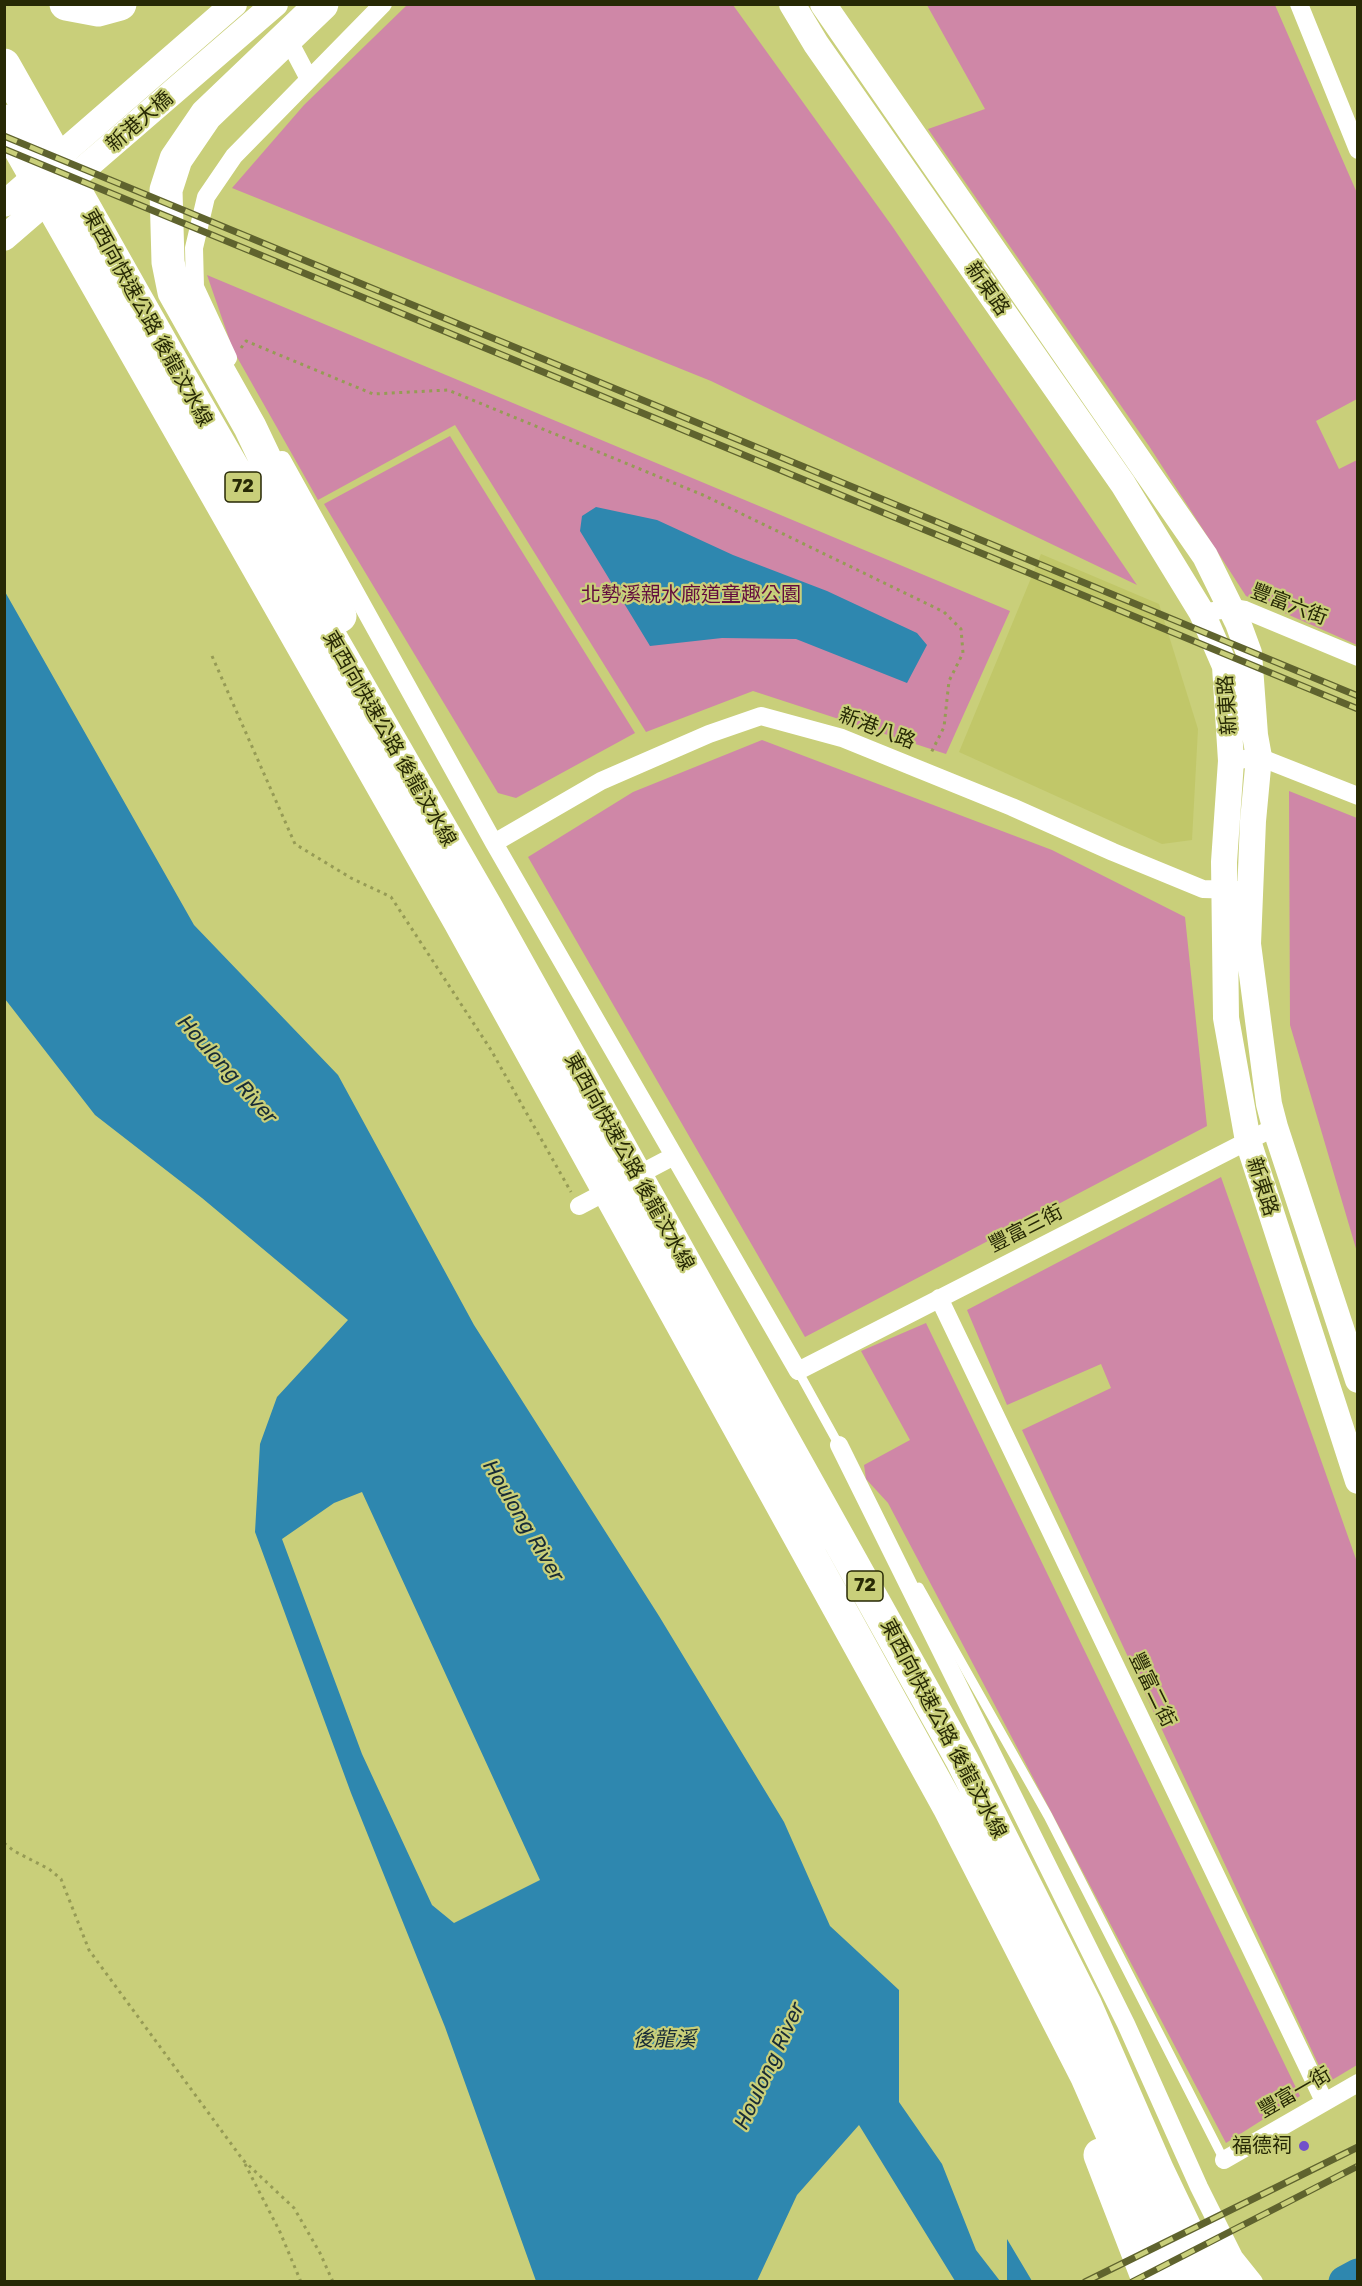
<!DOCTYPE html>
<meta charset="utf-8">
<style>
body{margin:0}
#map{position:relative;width:1362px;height:2286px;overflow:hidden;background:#c9cf7a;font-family:Rubik,sans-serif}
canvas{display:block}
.frame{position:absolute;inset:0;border:6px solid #272905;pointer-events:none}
</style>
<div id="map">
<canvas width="1362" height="2286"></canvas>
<div class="frame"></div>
</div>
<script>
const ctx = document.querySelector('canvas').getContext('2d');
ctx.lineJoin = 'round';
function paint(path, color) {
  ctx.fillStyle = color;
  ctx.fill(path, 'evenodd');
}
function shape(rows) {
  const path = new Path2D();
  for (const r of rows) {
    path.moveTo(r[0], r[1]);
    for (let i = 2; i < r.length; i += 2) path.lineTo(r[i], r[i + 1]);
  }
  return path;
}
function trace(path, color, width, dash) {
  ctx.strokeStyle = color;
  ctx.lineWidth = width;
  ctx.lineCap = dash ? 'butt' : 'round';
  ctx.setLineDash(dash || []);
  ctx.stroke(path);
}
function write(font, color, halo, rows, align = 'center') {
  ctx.font = font + ' Rubik,"Noto Sans TC",sans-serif';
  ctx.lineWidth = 4.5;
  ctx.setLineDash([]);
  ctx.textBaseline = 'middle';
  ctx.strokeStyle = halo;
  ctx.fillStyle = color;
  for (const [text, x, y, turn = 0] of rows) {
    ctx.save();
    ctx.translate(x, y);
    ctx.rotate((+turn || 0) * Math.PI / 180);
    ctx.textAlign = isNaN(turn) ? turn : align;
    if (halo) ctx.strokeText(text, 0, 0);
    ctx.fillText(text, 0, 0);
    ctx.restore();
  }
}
const built = shape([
 [1041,554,1159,604,1198,729,1192,840,1162,844,959,752]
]);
const green = shape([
 [407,5,733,5,892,226,1137,585,711,381,232,188,304,105],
 [927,5,1275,5,1357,193,1357,399,1316,421,1339,469,1357,460,1357,645,1246,596,1149,446,928,129,985,109],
 [207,275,1010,611,946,754,753,691,646,732,455,425,318,500,233,350],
 [450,436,635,733,516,798,498,793,324,504],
 [762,740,1052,850,1185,917,1207,1126,805,1337,528,857,633,792],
 [1289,791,1357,818,1357,1252,1290,1025],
 [1221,1177,1357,1562,1357,2065,1327,2083,1022,1430,1111,1388,1101,1364,1007,1405,967,1310],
 [926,1323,1300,2096,1226,2143,888,1503,866,1479,864,1465,910,1440,861,1351]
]);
const water = shape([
 [596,507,657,520,733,555,827,591,917,633,927,645,907,683,796,639,722,638,650,646,580,531,582,516],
 [4,590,194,925,338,1075,474,1325,659,1616,784,1822,830,1926,899,1990,899,2102,942,2164,976,2250,1000,2281,955,2281,859,2125,797,2195,757,2281,536,2281,445,2027,351,1793,255,1532,260,1444,277,1397,348,1320,202,1198,95,1115,5,999],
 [362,1492,540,1880,454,1923,432,1905,362,1754,282,1539,334,1503],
 [1007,2239,1032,2281,1007,2281]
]);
const river = shape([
 [1345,2282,1358,2275]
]);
const path = shape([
 [241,348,246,341,373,394,448,390,703,495,944,612,961,629,963,653,949,681,944,727,930,755],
 [212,656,295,844,351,878,391,897,491,1050,571,1192],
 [4,1843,14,1851,49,1869,61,1879,89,1950,243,2160,294,2208,320,2253,333,2282],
 [245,2164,280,2232,301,2282]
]);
const lane = shape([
 [798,1371,840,1447],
 [919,1587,1048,1816,1224,2160]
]);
const street = shape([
 [1299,4,1358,150],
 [290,43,309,79],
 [228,358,195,287,194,248,206,197,234,156,383,4],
 [282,460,494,843,798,1371,1275,1127],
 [1202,613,1233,608,1245,610,1358,657],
 [1231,761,1259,757,1358,796],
 [494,843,601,781,709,734,761,716,842,738,1012,807,1113,852,1203,889,1237,890],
 [579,1206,674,1156],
 [939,1298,1324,2101],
 [839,1445,1126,2024,1199,2187,1234,2257,1254,2282],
 [1224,2160,1358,2083]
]);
const secondary = shape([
 [792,4,816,44,1123,484,1202,613,1225,666,1231,761,1224,862,1226,1018,1248,1141,1358,1481],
 [823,4,1205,556,1238,623,1249,653,1255,735,1259,757,1253,821,1248,944,1269,1104,1275,1127,1358,1380],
 [4,204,234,4],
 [4,238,275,4]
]);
const highway = shape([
 [66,4,98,10,120,4],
 [322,4,206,115,176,159,166,190,168,262,174,292,250,427,340,616],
 [4,65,177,371,486,907,962,1760,1086,2006,1157,2169,1211,2282],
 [4,121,459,920,949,1807,1087,2077,1177,2282],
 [1100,2155,1149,2282],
 [1212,2235,1237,2282]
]);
const rail = shape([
 [4,136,1358,696],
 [4,149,1358,709],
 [1085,2282,1358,2147],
 [1132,2282,1358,2166]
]);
const markers = [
 [1304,2146,6,"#7251ca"]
];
const shields = [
 [243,487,36],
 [865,1586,36]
];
const shieldNames = [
 ["72",243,487],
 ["72",865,1586]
];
const streetNames = [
 ["新港大橋",140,122,-41],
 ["新東路",987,289,55],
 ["東西向快速公路 後龍汶水線",147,318,61],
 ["豐富六街",1289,605,21],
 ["新東路",1228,705,-94],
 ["新港八路",877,729,21],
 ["東西向快速公路 後龍汶水線",389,739,60],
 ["東西向快速公路 後龍汶水線",629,1162,61],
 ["新東路",1262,1187,72],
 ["豐富三街",1026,1229,-27],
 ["豐富二街",1152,1690,64],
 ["東西向快速公路 後龍汶水線",943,1729,62],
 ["豐富一街",1295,2093,-30]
];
const parkNames = [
 ["北勢溪親水廊道童趣公園",691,595]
];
const poiNames = [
 ["福德祠",1292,2146]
];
const waterNames = [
 ["Houlong River",227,1070,48],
 ["Houlong River",523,1521,59],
 ["後龍溪",664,2040],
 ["Houlong River",770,2066,-65]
];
paint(built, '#c1c769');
paint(green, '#cf87a7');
paint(water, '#2e87af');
trace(river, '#2e87af', 33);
trace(path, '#969b55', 3, [3, 4.5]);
trace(lane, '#fff', 9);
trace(street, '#fff', 18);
trace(secondary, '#fff', 26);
trace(highway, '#fff', 33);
trace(rail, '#5f632e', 7);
trace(rail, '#c9cf7a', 4.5, [14]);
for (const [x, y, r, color] of markers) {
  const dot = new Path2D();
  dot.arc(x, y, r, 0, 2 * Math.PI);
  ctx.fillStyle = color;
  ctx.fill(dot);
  trace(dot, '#c9cf7a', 2);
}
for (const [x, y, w] of shields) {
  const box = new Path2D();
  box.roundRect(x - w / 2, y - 15, w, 30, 4.5);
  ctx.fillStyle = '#c9cf7a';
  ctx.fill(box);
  trace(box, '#272905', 1.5);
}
write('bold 18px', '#272905', null, shieldNames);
write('20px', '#272905', '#c9cf7a', streetNames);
write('20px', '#630d3e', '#c9cf7a', parkNames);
write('20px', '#272905', '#c9cf7a', poiNames, 'right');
write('italic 21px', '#192c36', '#c9cf7a', waterNames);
</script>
